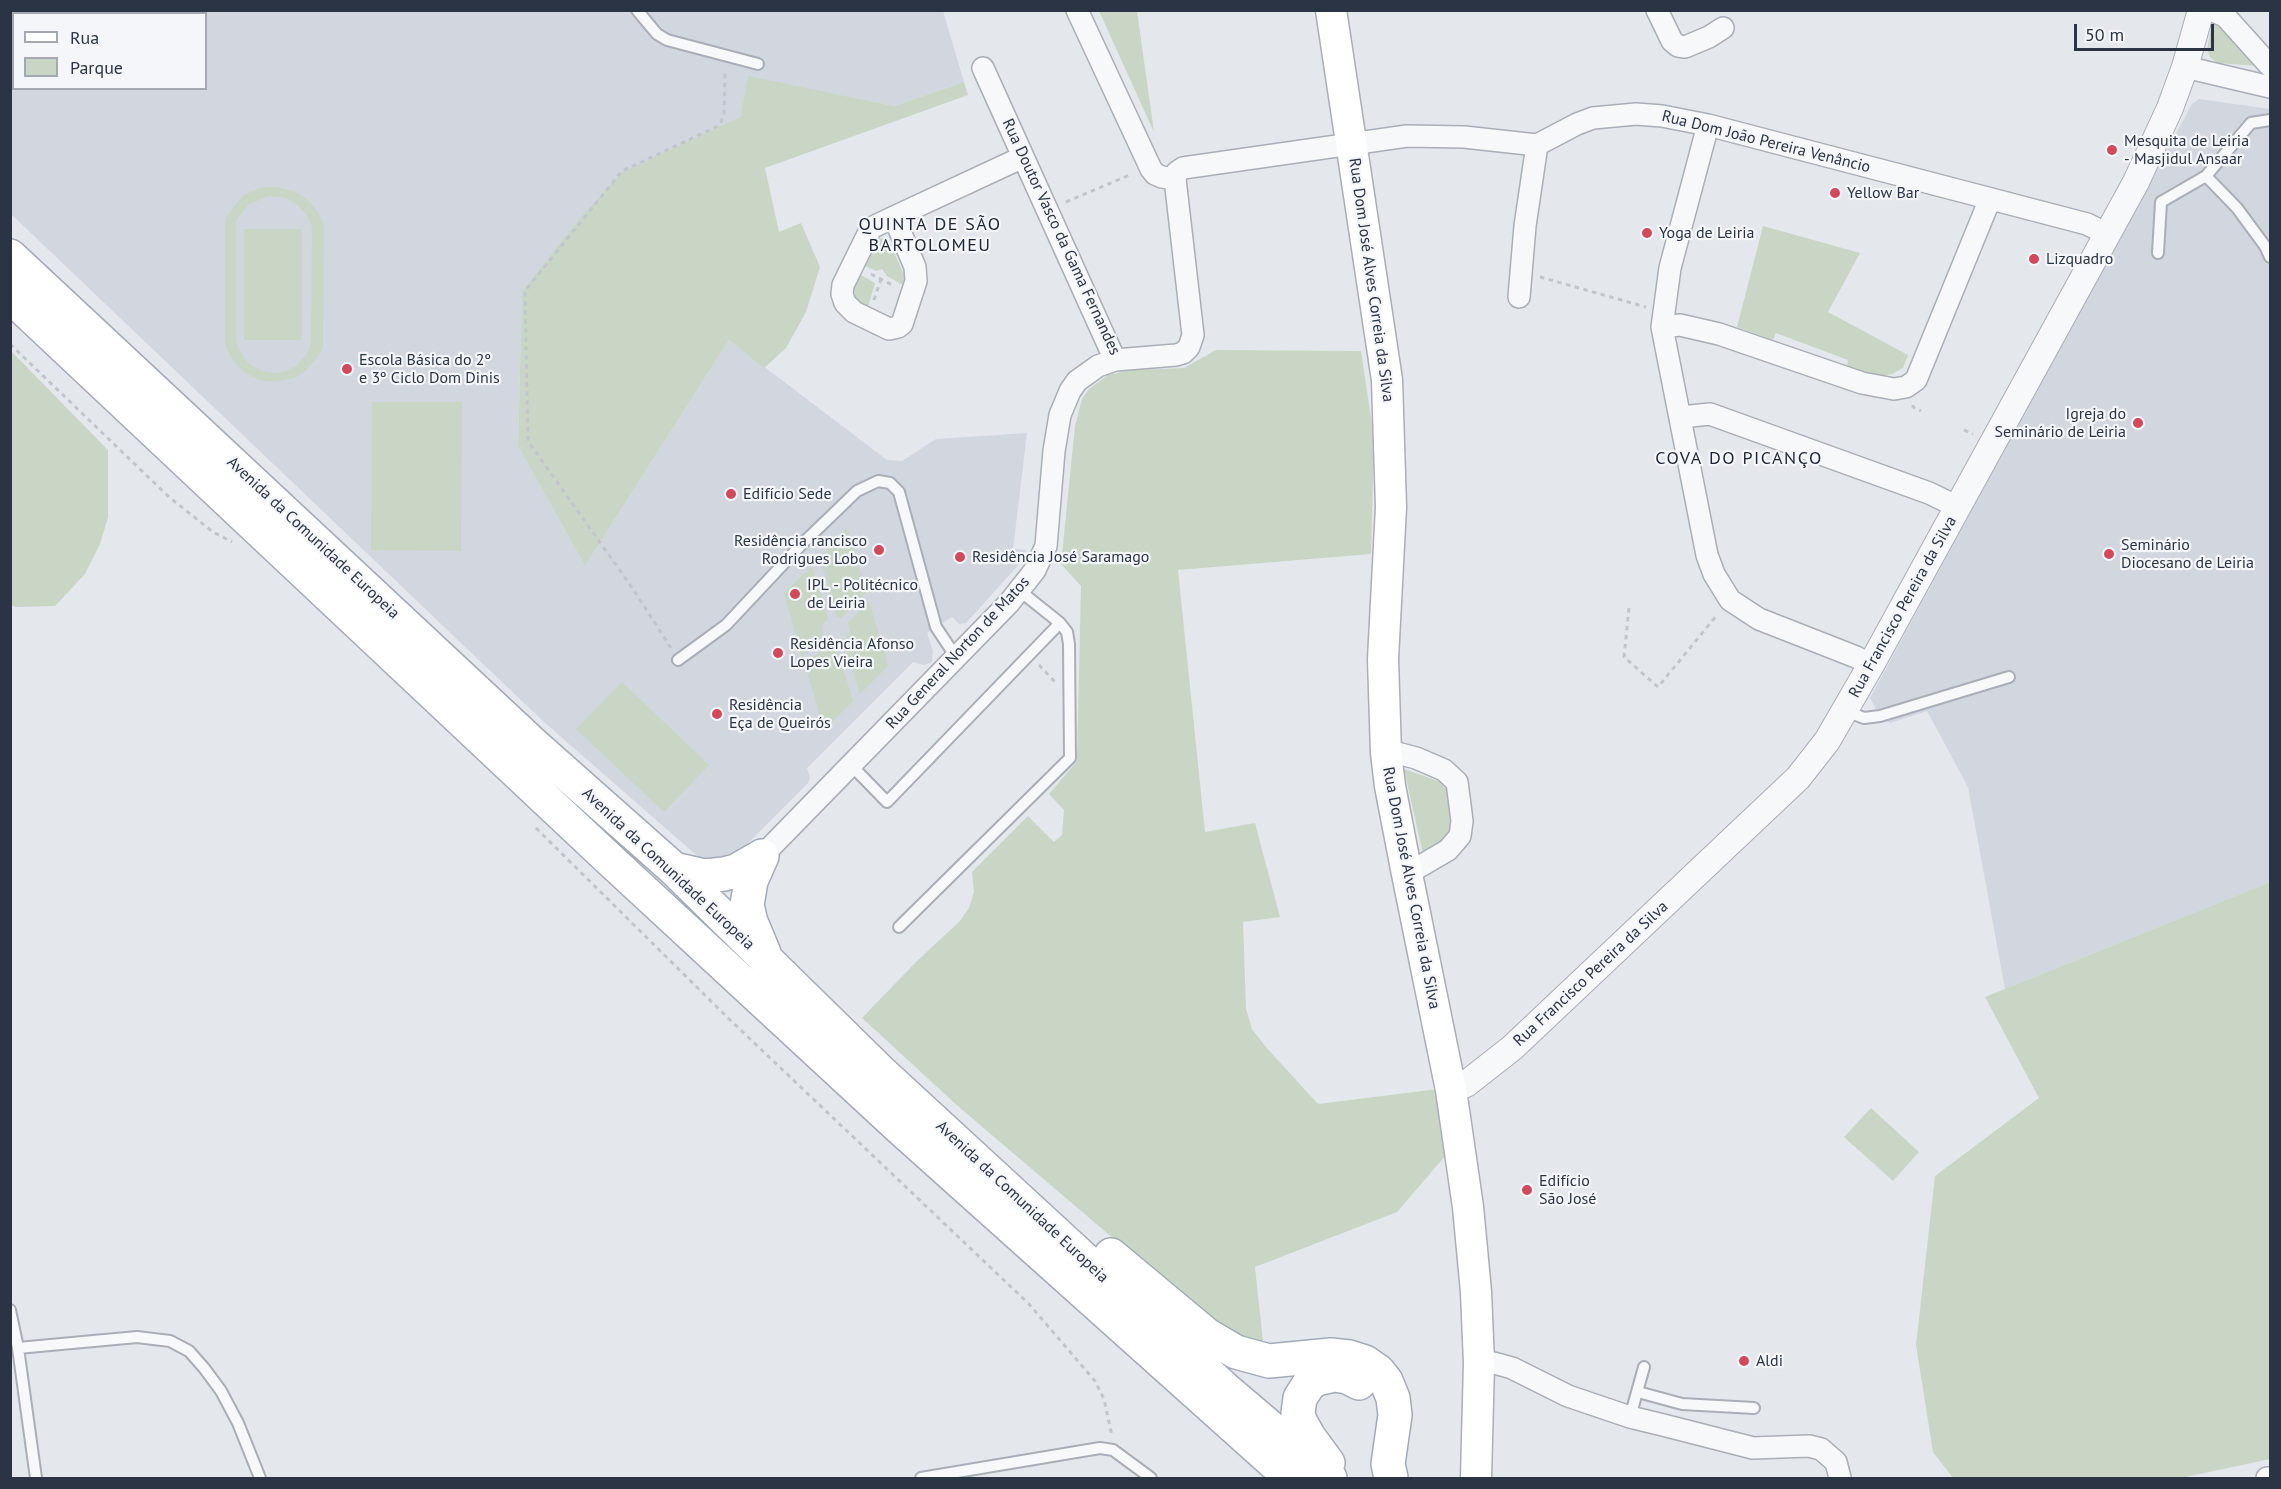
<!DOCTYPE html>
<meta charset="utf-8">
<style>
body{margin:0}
#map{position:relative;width:2281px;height:1489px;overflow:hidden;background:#e4e7ec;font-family:"PT Sans",sans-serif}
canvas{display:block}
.frame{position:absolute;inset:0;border:12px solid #2b3445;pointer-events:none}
.legend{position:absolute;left:12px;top:12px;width:195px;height:78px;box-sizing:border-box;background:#f4f6f9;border:2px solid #a4a8b1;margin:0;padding:8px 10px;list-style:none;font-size:18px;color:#2b3445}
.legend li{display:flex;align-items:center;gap:12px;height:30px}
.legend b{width:30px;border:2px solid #a4a8b1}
.scale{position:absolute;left:2074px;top:24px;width:140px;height:27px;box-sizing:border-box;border:3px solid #2b3445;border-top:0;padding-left:8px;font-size:18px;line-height:21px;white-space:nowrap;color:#2b3445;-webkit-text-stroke:4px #f4f6f9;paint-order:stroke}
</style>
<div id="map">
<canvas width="2281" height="1489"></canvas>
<div class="frame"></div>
<ul class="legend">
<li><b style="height:8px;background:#fff"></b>Rua</li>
<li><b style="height:16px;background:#c9d6c5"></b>Parque</li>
</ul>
<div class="scale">50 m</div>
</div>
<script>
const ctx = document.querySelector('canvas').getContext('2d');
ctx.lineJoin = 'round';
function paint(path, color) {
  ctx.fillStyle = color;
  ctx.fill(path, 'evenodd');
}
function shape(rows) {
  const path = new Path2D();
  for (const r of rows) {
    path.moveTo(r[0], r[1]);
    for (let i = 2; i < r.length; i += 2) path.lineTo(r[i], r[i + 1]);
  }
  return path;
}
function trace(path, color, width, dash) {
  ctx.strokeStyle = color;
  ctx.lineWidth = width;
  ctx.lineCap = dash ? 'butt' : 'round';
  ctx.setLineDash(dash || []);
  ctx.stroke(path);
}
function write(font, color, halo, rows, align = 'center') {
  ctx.font = font + ' "PT Sans",sans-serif';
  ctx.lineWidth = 4.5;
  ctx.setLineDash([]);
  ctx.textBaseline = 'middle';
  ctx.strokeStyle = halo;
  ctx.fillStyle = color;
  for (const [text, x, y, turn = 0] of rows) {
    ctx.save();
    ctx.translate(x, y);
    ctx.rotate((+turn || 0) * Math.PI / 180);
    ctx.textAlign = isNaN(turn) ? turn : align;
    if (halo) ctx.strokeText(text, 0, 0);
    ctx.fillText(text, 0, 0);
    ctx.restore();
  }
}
const built = shape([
 [10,11,943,11,964,82,894,106,748,77,740,117,623,173,582,215,522,291,518,446,585,566,729,340,887,460,902,461,936,439,1027,433,1013,549,1026,550,1022,561,966,623,959,624,952,617,927,633,933,651,932,662,924,665,913,662,807,768,810,778,808,783,733,858,702,860,544,722,11,214],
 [14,14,206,14,206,88,14,88],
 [2199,99,2270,109,2270,882,2005,989,1968,787,1927,711,1890,723,1880,716,1870,698,2192,104]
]);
const green = shape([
 [1099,11,1137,11,1154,132],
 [2213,18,2258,66,2217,63,2210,57,2207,49],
 [748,76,894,106,964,82,968,95,765,168,779,232,801,223,820,267,806,312,786,348,764,368,729,340,585,566,518,446,522,291,582,215,623,172,740,117],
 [276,187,293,191,308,200,318,212,324,225,323,347,317,358,304,372,295,378,275,382,259,380,244,372,234,362,227,349,225,341,225,220,237,202,244,195,260,188],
 [268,196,282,197,295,203,306,214,312,227,311,346,305,356,296,366,284,372,276,373,262,371,247,362,238,348,236,340,236,221,248,205],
 [1763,226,1860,253,1828,312,1908,355,1903,368,1892,374,1874,377,1847,367,1848,360,1776,333,1773,340,1737,327],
 [244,229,302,229,302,340,244,340],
 [884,238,890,243,904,275,903,285,887,276,882,269,876,271,863,265,876,240],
 [859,274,875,283,868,307,857,301,855,297,854,289],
 [10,350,108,450,108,517,100,544,85,574,55,606,16,607,11,605],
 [1216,350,1361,351,1374,438,1371,554,1178,570,1205,832,1255,823,1280,917,1243,922,1246,1009,1252,1029,1265,1046,1318,1104,1438,1089,1447,1154,1397,1212,1255,1267,1264,1351,1202,1314,959,1107,862,1018,916,962,960,921,969,908,974,892,972,872,1028,816,1054,842,1062,835,1064,810,1049,794,1077,761,1081,586,1061,564,1075,426,1082,399,1089,389,1108,375,1131,370,1184,368],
 [372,402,462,402,461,551,371,550],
 [847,527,867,592,841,618,837,617,820,558],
 [812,566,828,619,822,625,823,637,802,657,784,593],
 [869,601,888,666,860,694,844,642,850,632,848,623],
 [829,643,835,644,853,701,824,730,805,665],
 [622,682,709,765,664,812,576,729],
 [1404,769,1441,782,1446,789,1450,805,1452,814,1450,834,1441,843,1423,854],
 [2270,882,2270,1459,2181,1478,1953,1478,1933,1452,1916,1345,1935,1176,2039,1098,1985,997],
 [1871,1108,1919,1152,1893,1181,1844,1137]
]);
const path = shape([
 [1066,202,1132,174],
 [871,274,894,286],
 [1540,277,1646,307],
 [874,300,881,279],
 [10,344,169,497,213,532,232,542],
 [1913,405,1913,407,1921,411],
 [1964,430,1973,434],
 [1629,608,1624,657,1658,687,1717,615],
 [671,648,633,589,528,441,525,291,622,171,716,127,721,122,724,113,725,69],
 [1039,665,1055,682],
 [536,828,727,1017,1029,1304,1095,1381,1104,1399,1112,1436]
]);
const service = shape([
 [637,10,657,34,667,40,758,64],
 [2206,176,2237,208,2265,246,2270,257],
 [2158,253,2161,202,2206,176,2251,123,2270,120],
 [678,660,726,625,802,544,857,491,878,481,890,483,899,492,936,627,956,657],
 [1846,711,1864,718,1880,716,2009,677],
 [851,765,887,802,1060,623],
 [899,927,1070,758,1069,644,1067,632,1060,623,1020,591],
 [10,1310,18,1348],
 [1638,1392,1682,1404,1754,1408],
 [1630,1417,1644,1367],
 [36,1478,18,1348,137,1337,170,1341,189,1351,204,1368,221,1391,238,1423,260,1478],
 [921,1478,1100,1448,1113,1450,1151,1478]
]);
const minor = shape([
 [1077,10,1151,169,1155,174,1162,177,1175,179],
 [1657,10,1672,41,1678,46,1685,47,1709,37,1723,28],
 [2211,10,2225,16,2270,66],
 [2185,67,2270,87],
 [983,68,1115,360],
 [1708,125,1670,268,1662,327,1707,555,1714,574,1730,600,1759,619,1856,657,1871,665],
 [894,217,915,267,916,281,902,324,898,327,889,329,854,312,845,303,842,294,843,285,871,228,894,217,1023,157],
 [1519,297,1525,226,1537,145],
 [1662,327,1680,325,1719,334,1862,383,1894,389,1906,387,1916,380,1990,199],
 [1681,417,1710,414,1929,493,1958,507],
 [1386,753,1397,753,1416,758,1444,770,1457,782,1462,821,1460,836,1448,850,1407,874],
 [762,856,1009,603,1035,570,1046,546,1054,451,1060,415,1070,391,1077,381,1098,366,1115,360,1176,355,1183,353,1189,347,1193,335,1175,179,1177,172,1183,168,1407,136,1464,137,1537,145,1577,124,1593,118,1636,114,1662,116,1708,125,2087,224,2107,234],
 [1479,1363,1494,1363,1512,1368,1568,1396,1630,1417,1663,1425,1753,1448,1809,1446,1821,1449,1836,1462,1840,1478],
 [2267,1478,2270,1478]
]);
const tertiary = shape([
 [1451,1090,1466,1084,1512,1048,1798,778,1827,741,1871,665,2136,182,2170,108,2185,67,2201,10]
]);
const secondary = shape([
 [1331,10,1387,380,1391,507,1383,659,1386,753,1390,786,1407,874,1451,1090,1468,1207,1476,1292,1479,1363,1476,1478]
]);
const primary = shape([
 [10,256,533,744,674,869,883,1074,1224,1388,1330,1478],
 [10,296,608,858,900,1128,1291,1478],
 [762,856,751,881,747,905,751,922,764,953],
 [674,869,705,876,724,874,736,871,762,856],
 [1111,1255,1207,1335,1236,1352,1269,1361,1331,1355,1349,1357,1365,1362,1378,1371,1386,1381,1393,1398,1395,1415,1388,1464,1391,1478],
 [1328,1463,1309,1437,1300,1421,1298,1413,1300,1398,1309,1384,1317,1379,1335,1375,1347,1377,1359,1383]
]);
const markers = [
 [2112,150,6,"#d1495b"],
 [1835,193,6,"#d1495b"],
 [1647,233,6,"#d1495b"],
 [2034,259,6,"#d1495b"],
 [347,369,6,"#d1495b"],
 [2138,423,6,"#d1495b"],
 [731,494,6,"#d1495b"],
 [879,550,6,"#d1495b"],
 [2109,554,6,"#d1495b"],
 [960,557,6,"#d1495b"],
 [795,594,6,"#d1495b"],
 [778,653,6,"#d1495b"],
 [717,714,6,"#d1495b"],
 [1527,1190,6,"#d1495b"],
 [1744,1361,6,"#d1495b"]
];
const poiNames = [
 ["Mesquita de Leiria",2124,141],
 ["- Masjidul Ansaar",2124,159],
 ["Yellow Bar",1847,193],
 ["Yoga de Leiria",1659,233],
 ["Lizquadro",2046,259],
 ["Escola Básica do 2º",359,360],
 ["e 3º Ciclo Dom Dinis",359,378],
 ["Igreja do",2126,414,"right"],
 ["Seminário de Leiria",2126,432,"right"],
 ["Edifício Sede",743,494],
 ["Residência rancisco",867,541,"right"],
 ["Rodrigues Lobo",867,559,"right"],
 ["Seminário",2121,545],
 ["Diocesano de Leiria",2121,563],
 ["Residência José Saramago",972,557],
 ["IPL - Politécnico",807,585],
 ["de Leiria",807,603],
 ["Residência Afonso",790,644],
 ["Lopes Vieira",790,662],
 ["Residência",729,705],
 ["Eça de Queirós",729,723],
 ["Edifício",1539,1181],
 ["São José",1539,1199],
 ["Aldi",1756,1361]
];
const streetNames = [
 ["Rua Dom João Pereira Venâncio",1766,142,14],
 ["Rua Doutor Vasco da Gama Fernandes",1061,237,65],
 ["Rua Dom José Alves Correia da Silva",1371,280,82],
 ["Avenida da Comunidade Europeia",313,538,43],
 ["Rua Francisco Pereira da Silva",1903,607,-61],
 ["Rua General Norton de Matos",958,653,-47],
 ["Avenida da Comunidade Europeia",668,869,43],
 ["Rua Dom José Alves Correia da Silva",1411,888,79],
 ["Rua Francisco Pereira da Silva",1591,974,-43],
 ["Avenida da Comunidade Europeia",1022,1202,43]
];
const neighbourhoodNames = [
 ["QUINTA DE SÃO",930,225],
 ["BARTOLOMEU",930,246],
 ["COVA DO PICANÇO",1739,459]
];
paint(built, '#d2d6de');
paint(green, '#c9d6c5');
trace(service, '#a9aeb7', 14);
trace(minor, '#a9aeb7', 24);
trace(tertiary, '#a9aeb7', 28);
trace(secondary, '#a9aeb7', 33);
trace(primary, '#a3abb8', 36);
trace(path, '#c2c5cb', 3, [4.5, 4.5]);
trace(service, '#f7f8fa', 10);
trace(minor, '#f7f8fa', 21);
trace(tertiary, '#f7f8fa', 26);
trace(secondary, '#fff', 30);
trace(primary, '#fff', 33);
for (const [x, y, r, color] of markers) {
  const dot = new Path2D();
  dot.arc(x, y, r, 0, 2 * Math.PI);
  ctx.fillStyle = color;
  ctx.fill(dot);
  trace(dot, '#f4f6f9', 2);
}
write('16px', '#2b3445', '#f4f6f9', poiNames, 'left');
write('16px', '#2b3445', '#f4f6f9', streetNames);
ctx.letterSpacing = '1.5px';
write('18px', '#1d2536', '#f4f6f9', neighbourhoodNames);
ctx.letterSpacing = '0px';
</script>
